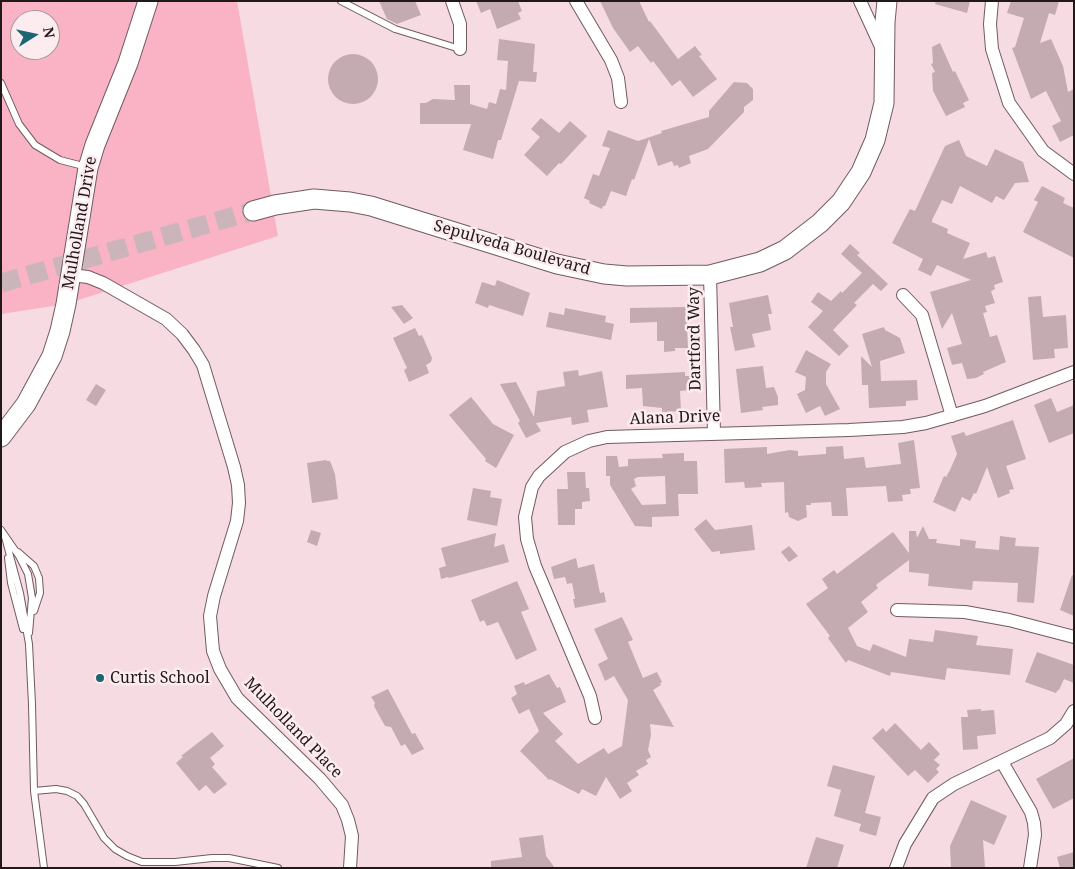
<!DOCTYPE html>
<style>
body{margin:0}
#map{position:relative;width:1075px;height:869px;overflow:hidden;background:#f6dbe2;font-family:"Noto Serif",serif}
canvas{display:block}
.frame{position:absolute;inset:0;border:2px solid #21181a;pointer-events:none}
.north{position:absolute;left:10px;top:10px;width:50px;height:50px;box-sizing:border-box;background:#fcecef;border:1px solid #a4979a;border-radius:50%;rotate:80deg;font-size:14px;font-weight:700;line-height:20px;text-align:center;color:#21181a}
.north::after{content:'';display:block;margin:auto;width:18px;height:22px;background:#1c6572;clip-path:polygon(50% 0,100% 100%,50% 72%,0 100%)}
</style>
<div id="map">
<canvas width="1075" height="869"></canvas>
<div class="frame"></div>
<div class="north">N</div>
</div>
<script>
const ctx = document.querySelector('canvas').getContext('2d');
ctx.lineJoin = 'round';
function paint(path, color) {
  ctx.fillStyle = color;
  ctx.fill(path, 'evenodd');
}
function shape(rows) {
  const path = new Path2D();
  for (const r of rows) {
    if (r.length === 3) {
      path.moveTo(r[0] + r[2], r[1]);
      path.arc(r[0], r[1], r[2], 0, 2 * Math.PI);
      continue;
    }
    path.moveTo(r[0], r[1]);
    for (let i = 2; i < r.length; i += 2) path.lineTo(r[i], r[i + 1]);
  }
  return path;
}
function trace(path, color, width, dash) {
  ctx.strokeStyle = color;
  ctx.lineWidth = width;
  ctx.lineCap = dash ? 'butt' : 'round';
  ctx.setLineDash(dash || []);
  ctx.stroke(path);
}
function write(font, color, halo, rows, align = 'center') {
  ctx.font = font + ' "Noto Serif",serif';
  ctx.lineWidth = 5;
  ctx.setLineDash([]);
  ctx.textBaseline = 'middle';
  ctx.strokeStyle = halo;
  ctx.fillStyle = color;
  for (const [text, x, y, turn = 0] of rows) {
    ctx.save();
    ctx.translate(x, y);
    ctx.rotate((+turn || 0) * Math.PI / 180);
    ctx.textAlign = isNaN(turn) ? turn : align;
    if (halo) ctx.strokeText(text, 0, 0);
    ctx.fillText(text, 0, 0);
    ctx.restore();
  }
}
const green = shape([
 [1,1,237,1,278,236,66,304,1,314],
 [20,20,50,20,50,50,20,50]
]);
const building = shape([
 [379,1,415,1,421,15,397,24,387,19],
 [476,1,518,1,522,11,518,13,521,19,497,29,490,9,481,13],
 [600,1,639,1,649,22,650,21,678,59,695,46,702,55,699,56,717,79,693,97,680,80,672,86,653,61,651,63,638,46,630,52,613,28],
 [936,1,970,1,967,13,935,4],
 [1011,1,1059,1,1055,15,1049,13,1040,43,1051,39,1063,66,1068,92,1074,89,1074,135,1060,142,1052,126,1061,121,1046,91,1031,99,1012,48,1015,47,1024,18,1007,13],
 [499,39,535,44,533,72,537,72,536,82,519,81,501,140,498,140,493,159,463,150,471,124,420,124,420,103,426,103,433,99,455,100,454,85,470,85,470,104,487,109,489,102,496,104,500,89,506,90,508,61,497,60],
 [940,43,953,72,955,71,969,100,963,103,965,107,946,116,933,91,932,73,935,72,931,64,933,63,932,47],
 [353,79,25],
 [734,82,747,83,753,89,753,100,744,107,744,112,708,149,689,156,691,163,679,168,678,165,674,166,672,161,658,166,649,139,634,180,632,179,626,196,611,191,605,206,603,206,602,209,589,203,590,201,584,198,593,174,599,176,610,148,602,146,608,130,638,141,662,133,661,131,709,117,709,111],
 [541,118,559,133,570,121,587,136,561,164,559,163,547,176,524,155,540,137,531,129],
 [959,140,966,156,987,166,995,149,1023,162,1029,182,1015,183,1004,200,996,196,992,203,960,186,952,204,942,200,932,220,932,222,948,229,947,233,970,243,963,259,986,252,988,258,995,256,1003,282,994,285,995,289,991,291,995,303,985,306,987,312,983,313,990,337,997,335,1006,362,983,372,984,374,976,378,967,379,962,363,952,365,947,348,962,344,952,313,942,329,930,292,971,280,937,265,931,276,918,270,923,259,892,243,910,209,915,211,945,146],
 [1042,186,1065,198,1063,203,1074,208,1074,258,1023,232,1038,202,1034,200],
 [850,244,860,253,857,255,888,284,881,291,873,284,854,303,857,305,833,330,849,346,839,356,808,327,823,311,811,302,818,292,831,301,841,291,842,293,862,273,841,254],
 [497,280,530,293,523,316,489,305,488,308,475,303,482,282,495,286],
 [768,295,772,314,768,314,771,330,752,334,755,347,735,351,730,327,733,327,729,303],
 [1041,296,1043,317,1066,315,1068,348,1054,349,1055,358,1033,360,1028,297],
 [402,305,413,318,404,324,391,307],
 [686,307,688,348,675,348,675,351,664,352,664,341,657,341,657,322,630,323,630,308],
 [565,308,606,316,605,322,614,324,611,340,546,327,549,312,564,315],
 [884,327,885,330,900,338,905,353,880,361,881,381,917,380,918,400,906,401,906,406,869,408,868,385,862,385,861,356,872,367,862,334],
 [415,328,419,336,422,335,432,358,431,362,426,365,429,373,409,382,404,370,407,368,393,338],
 [806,350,831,364,826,372,826,384,840,409,825,416,820,406,806,413,797,394,805,390,806,377,795,372],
 [763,366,766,388,774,387,778,397,778,405,762,407,763,410,741,413,736,369],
 [578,370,579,376,602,371,608,407,587,410,589,422,572,425,571,417,536,423,541,431,526,438,518,423,520,421,500,384,516,382,534,417,537,391,565,386,563,372],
 [685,372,685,376,691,376,691,390,680,391,681,411,662,412,662,408,643,406,642,388,626,389,626,375],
 [96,384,106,390,96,406,86,400],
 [471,397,493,424,514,435,496,468,485,461,486,459,449,415],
 [1051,398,1057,412,1074,405,1074,433,1049,443,1034,405],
 [1013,420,1026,459,1006,466,1014,489,1009,490,1010,493,998,498,987,467,976,494,974,493,970,501,962,497,955,512,933,502,944,476,946,477,950,470,957,454,951,436,964,432,966,436],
 [914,440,920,488,910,489,911,494,902,495,903,501,888,502,886,486,846,488,848,516,832,516,831,502,811,503,811,505,806,505,807,517,798,521,789,517,788,512,785,513,784,482,761,483,762,487,745,488,744,482,725,483,724,449,767,447,767,454,790,450,798,451,798,456,826,454,826,447,843,446,844,459,864,457,866,468,901,464,898,443],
 [684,453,684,461,697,461,698,494,678,494,679,516,652,517,652,527,635,526,610,485,610,476,606,476,606,456,617,456,619,467,628,466,628,459,663,458,662,454],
 [665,476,666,504,642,505,631,489,636,486,634,479,638,477],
 [326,460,327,461,330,461,335,474,338,499,312,503,307,463],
 [567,472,585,472,586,488,589,488,590,501,582,502,582,509,575,509,575,525,558,525,557,489,568,489],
 [473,488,491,491,490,497,502,499,497,526,467,520],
 [706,519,715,530,752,525,755,550,720,554,720,551,712,552,694,529],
 [923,526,929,539,937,539,936,543,960,546,960,539,976,541,975,548,999,550,1000,536,1016,538,1015,546,1039,547,1034,603,1017,602,1018,583,973,581,972,590,928,586,929,574,909,572,909,560,876,585,878,588,861,602,868,612,848,628,857,646,870,651,873,644,906,657,909,639,933,642,935,630,978,636,976,645,1013,649,1010,675,947,668,945,680,891,672,890,676,848,660,846,663,828,638,830,636,806,604,828,588,822,579,834,570,837,574,893,532,909,553,909,531,916,531,917,538],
 [311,530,321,533,317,546,307,542],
 [496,533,494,547,504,544,509,562,449,578,448,577,441,579,439,568,446,566,441,548],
 [789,546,798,556,789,562,781,552],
 [576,558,578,568,594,564,600,593,604,592,606,602,575,608,573,599,575,599,572,583,567,584,565,577,554,579,551,567],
 [1072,575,1074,576,1074,616,1060,610],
 [517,581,529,609,521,612,537,650,516,660,498,622,487,626,484,620,480,622,471,600],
 [622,617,633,640,628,642,643,678,657,672,662,682,660,683,661,685,653,690,674,727,650,724,651,735,648,750,651,757,646,760,648,764,636,771,639,775,627,783,632,791,620,799,606,777,596,796,582,789,579,794,550,779,549,780,520,751,539,731,529,709,519,714,511,698,517,694,514,686,524,682,525,685,549,674,557,688,560,687,566,702,543,713,563,734,555,741,578,764,604,748,608,754,622,746,628,700,614,676,605,681,598,664,608,659,594,629],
 [1037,652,1074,665,1074,683,1064,679,1059,690,1058,690,1056,693,1025,682],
 [388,689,412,734,415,733,424,749,412,755,405,744,401,746,391,727,385,726,374,706,375,703,371,697],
 [981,709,981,711,994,710,996,734,977,736,978,749,963,750,961,717,968,717,967,710],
 [895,723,921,750,929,742,940,754,934,760,940,765,936,769,939,772,928,783,915,770,908,776,872,738,883,728,886,732],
 [212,732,224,746,210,758,215,764,212,767,227,784,214,794,206,785,199,791,176,763,183,757,181,756],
 [1074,758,1074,798,1053,809,1036,779],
 [833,765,875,776,865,813,881,817,876,836,859,831,861,824,834,816,841,790,827,786],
 [971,800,1007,816,994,845,983,840,985,868,951,868,950,846],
 [543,835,546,856,555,868,491,868,491,861,522,857,519,838],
 [816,837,844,845,837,868,806,868],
 [1074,852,1074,868,1060,868,1057,857]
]);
const secondaryTunnel = shape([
 [1,283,253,211]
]);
const service = shape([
 [341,1,395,29,460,49],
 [1,83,19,124,35,145,60,160,87,167],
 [1,530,19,556,28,574,32,598,29,633],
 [5,537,20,593,29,644,32,704,34,791,44,868],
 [18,552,34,566,39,578,40,593,34,611],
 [8,558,11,583,23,629],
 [34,791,56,789,67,791,77,796,84,804,104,838,115,849,127,856,142,862,175,862,212,858,229,858,278,868]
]);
const minor = shape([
 [452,1,460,24,460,49],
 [576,1,611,60,618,78,621,102],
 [860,1,883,51],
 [992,1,990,24,992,49,1009,103,1043,151,1074,174],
 [71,275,88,277,103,283,166,319,182,334,194,350,203,365,234,467,238,485,239,503,237,521,214,596,210,616,213,651,220,669,237,698,320,779,342,805,348,820,352,836,350,868],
 [710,275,714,433],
 [903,295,922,315,952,416],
 [897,610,965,612,1009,620,1074,637],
 [595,718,590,696,535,566,527,539,525,517,532,487,539,476,565,452,589,441,607,437,849,430,903,427,926,423,985,406,1074,372],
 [1002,762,1031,812,1034,823,1035,835,1030,868],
 [896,868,905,844,933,798,954,784,1050,738,1066,724,1074,711]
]);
const secondary = shape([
 [253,211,275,205,314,199,350,202,371,206,557,264,604,274,627,276,710,275,760,262,785,250,820,223,841,202,861,172,875,140,884,103,885,22,887,1],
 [1,437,26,404,52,356,60,331,66,304,88,168,95,145,128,63,148,1]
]);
const markers = [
 [100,678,5,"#1c6572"]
];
const streetNames = [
 ["Mulholland Drive",80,223,-80],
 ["Sepulveda Boulevard",512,248,16],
 ["Dartford Way",695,339,-91],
 ["Alana Drive",675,418,-2],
 ["Mulholland Place",293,728,46]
];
const poiNames = [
 ["Curtis School",110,678]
];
paint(green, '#f9b3c5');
paint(building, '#c4abb1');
trace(secondaryTunnel, '#cbb4ba', 19, [19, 9]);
trace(service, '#715a60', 8);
trace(minor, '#715a60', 14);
trace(secondary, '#715a60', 21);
trace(service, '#fff', 6);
trace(minor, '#fff', 12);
trace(secondary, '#fff', 19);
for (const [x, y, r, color] of markers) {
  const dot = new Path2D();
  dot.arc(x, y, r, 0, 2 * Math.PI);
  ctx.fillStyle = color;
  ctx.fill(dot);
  trace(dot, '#fcecef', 2);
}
write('16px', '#21181a', '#fcecef', streetNames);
write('16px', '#21181a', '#fcecef', poiNames, 'left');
</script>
